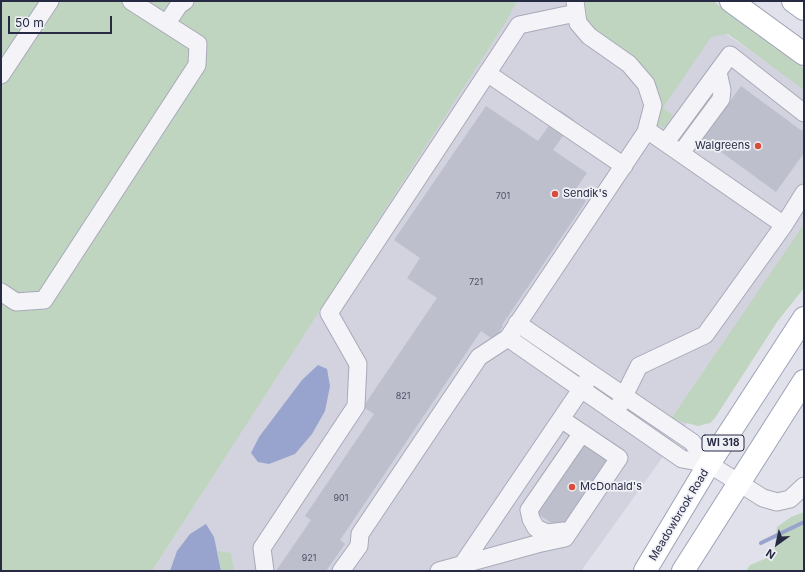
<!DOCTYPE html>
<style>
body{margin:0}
#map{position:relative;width:805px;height:572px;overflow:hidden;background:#e0e1ea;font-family:Inter,sans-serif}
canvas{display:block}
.frame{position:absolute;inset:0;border:2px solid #272a43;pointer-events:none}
.north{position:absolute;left:757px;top:524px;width:40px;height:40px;-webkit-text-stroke:3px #f0f1f7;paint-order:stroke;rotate:213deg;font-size:11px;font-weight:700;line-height:16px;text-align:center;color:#272a43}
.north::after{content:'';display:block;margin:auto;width:14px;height:18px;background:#272a43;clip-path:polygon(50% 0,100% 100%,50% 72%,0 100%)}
.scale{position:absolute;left:8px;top:16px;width:104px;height:18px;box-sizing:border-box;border:2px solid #272a43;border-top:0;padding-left:5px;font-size:12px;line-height:14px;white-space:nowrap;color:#272a43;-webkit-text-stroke:3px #f0f1f7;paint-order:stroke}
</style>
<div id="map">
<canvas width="805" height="572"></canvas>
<div class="frame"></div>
<div class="north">N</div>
<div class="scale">50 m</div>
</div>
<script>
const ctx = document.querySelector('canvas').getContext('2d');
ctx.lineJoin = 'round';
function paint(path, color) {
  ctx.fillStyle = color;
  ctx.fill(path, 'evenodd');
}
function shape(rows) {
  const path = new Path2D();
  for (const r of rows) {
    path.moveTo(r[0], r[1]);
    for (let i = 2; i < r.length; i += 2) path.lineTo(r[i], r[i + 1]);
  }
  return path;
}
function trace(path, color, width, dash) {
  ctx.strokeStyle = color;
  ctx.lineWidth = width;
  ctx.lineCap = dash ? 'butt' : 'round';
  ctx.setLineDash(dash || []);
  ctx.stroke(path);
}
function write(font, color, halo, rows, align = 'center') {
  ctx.font = font + ' Inter,sans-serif';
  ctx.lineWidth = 3.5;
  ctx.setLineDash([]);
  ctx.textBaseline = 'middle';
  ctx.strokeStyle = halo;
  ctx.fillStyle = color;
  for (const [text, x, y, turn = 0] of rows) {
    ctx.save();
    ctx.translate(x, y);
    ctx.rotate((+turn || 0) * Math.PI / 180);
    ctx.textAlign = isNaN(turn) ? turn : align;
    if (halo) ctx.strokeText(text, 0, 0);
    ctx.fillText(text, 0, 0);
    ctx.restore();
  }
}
const built = shape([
 [517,1,678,1,804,88,804,260,581,571,152,571]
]);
const green = shape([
 [1,1,517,1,507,20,152,571,1,571],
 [585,1,713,1,804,68,804,90,728,34,711,37,663,108,673,115,664,128,657,125,660,98,651,75,631,57,593,29,587,19],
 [804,224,804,288,777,322,715,418,710,423,698,426,671,419],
 [804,512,804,571,746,571,750,565,774,555,777,527,791,517],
 [218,551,231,553,234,571,221,571]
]);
const water = shape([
 [318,365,327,369,330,386,325,411,312,434,295,454,269,464,258,462,251,453,259,437,302,380],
 [206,524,214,537,221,571,170,571,177,551,190,534]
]);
const stream = shape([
 [761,543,804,522]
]);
const building = shape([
 [741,86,802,131,804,128,804,153,776,192,702,138,707,110,718,118],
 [486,106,538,141,560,110,574,120,553,150,587,173,573,193,586,201,502,325,503,326,494,340,481,331,340,540,345,544,326,571,276,571,311,520,305,516,374,414,363,407,437,298,407,278,420,258,394,240],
 [583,445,607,461,562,530,538,514]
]);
const minor = shape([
 [167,23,179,5,185,1],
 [487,73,624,166],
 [1,75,50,1],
 [666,142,730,55,804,113],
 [681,153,721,99,722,90,718,72],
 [784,225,804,193],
 [1,292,16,302,44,300,197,65,198,44,131,1],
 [517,323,692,442,709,464],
 [508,338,682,459,709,464,763,498,777,502,790,499,804,486],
 [616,412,639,366,705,335,784,225,647,130],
 [564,531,547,533,536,528,531,519,529,510,582,433],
 [462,565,588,379],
 [265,571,262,548,356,406,358,364,329,313,519,25,576,13],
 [341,571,359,546,360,534,479,357,508,338,646,132,653,105,646,84,629,64,589,36,578,23,575,1],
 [439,571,537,544,565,538,619,458,561,419]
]);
const major = shape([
 [731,1,804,54],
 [793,1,804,9],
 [645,571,709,464,804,318],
 [683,571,804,381]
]);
const markers = [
 [758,146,4,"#d94b3b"],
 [555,194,4,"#d94b3b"],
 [572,487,4,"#d94b3b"]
];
const numberNames = [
 ["701",503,196],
 ["721",476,282],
 ["821",403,396],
 ["901",341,498],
 ["921",309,558]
];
const shields = [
 [723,443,42]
];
const shieldNames = [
 ["WI 318",723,443]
];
const poiNames = [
 ["Walgreens",750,146,"right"],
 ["Sendik's",563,194],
 ["McDonald's",580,487]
];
const streetNames = [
 ["Meadowbrook Road",679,515,-59]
];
paint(built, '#d2d3df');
paint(green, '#c0d5c0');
paint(water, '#98a4cd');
trace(stream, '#98a4cd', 4);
paint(building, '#bdbfcd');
trace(minor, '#a8aab8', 19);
trace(major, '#9ea2b7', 24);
trace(minor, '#f3f3f8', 17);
trace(major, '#fff', 22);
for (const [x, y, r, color] of markers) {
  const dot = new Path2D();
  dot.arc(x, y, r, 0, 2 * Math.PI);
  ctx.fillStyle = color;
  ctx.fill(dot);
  trace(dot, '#f0f1f7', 1.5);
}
write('9px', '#4c4f66', null, numberNames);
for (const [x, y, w] of shields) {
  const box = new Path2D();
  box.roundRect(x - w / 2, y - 8, w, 16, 3);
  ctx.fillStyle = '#f0f1f7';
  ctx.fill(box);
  trace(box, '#272a43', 1);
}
write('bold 10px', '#272a43', null, shieldNames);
write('11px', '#272a43', '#f0f1f7', poiNames, 'left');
write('11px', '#272a43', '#f0f1f7', streetNames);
</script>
